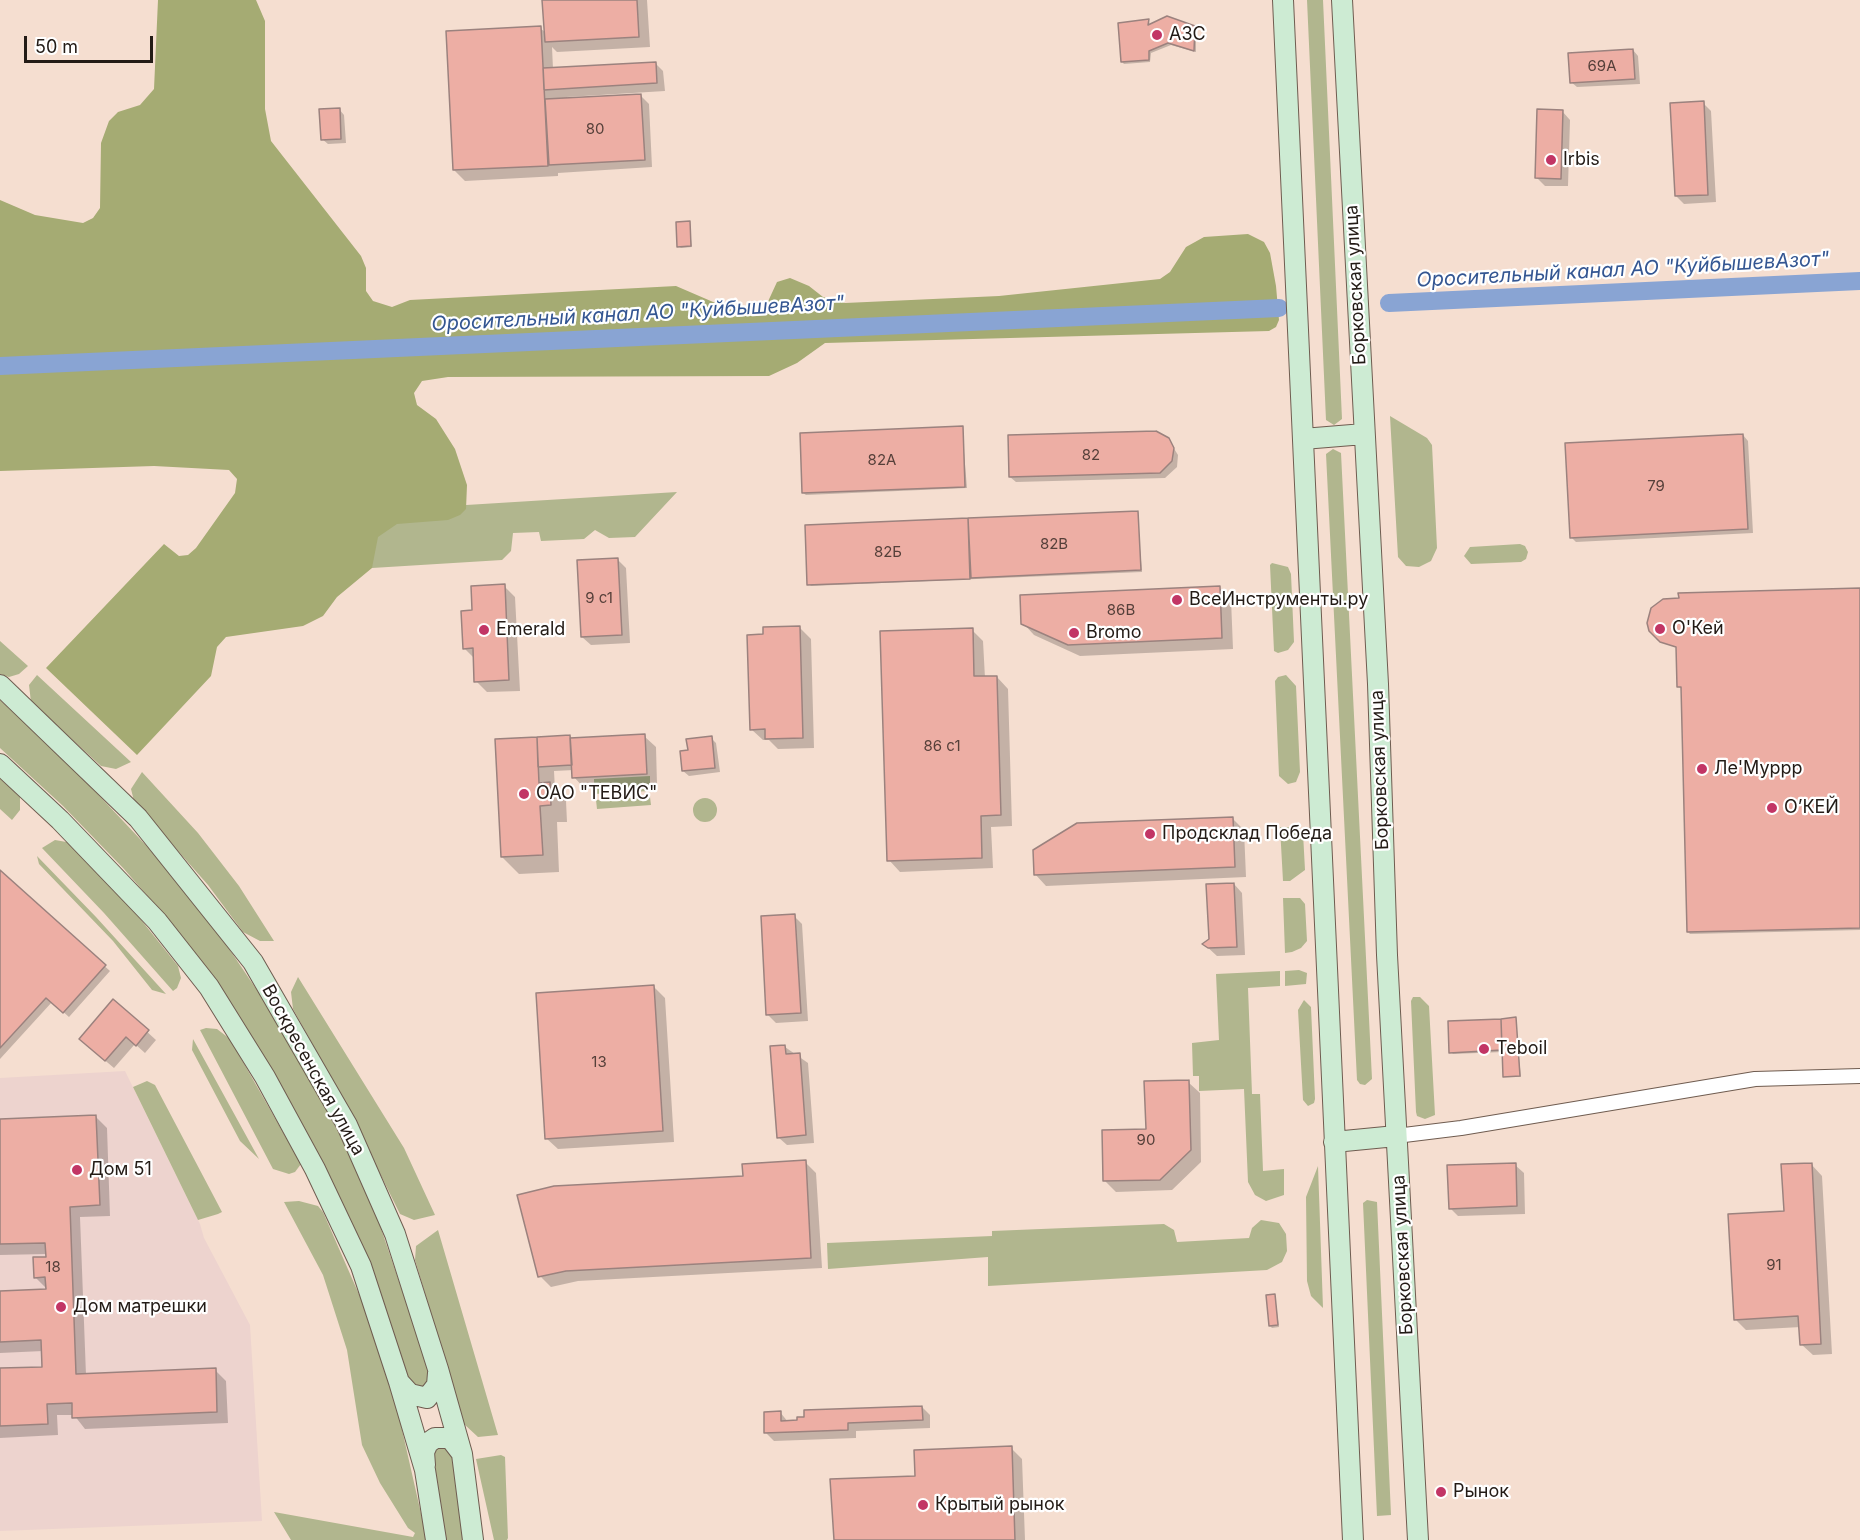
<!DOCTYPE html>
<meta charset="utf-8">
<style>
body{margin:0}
#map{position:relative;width:1860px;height:1540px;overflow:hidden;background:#f5ded0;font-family:Inter,sans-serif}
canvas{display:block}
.scale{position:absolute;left:24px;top:36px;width:129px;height:27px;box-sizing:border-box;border:3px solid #231b16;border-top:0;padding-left:8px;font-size:18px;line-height:21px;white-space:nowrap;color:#231b16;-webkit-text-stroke:4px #fff;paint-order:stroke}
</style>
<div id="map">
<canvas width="1860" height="1540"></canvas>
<div class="scale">50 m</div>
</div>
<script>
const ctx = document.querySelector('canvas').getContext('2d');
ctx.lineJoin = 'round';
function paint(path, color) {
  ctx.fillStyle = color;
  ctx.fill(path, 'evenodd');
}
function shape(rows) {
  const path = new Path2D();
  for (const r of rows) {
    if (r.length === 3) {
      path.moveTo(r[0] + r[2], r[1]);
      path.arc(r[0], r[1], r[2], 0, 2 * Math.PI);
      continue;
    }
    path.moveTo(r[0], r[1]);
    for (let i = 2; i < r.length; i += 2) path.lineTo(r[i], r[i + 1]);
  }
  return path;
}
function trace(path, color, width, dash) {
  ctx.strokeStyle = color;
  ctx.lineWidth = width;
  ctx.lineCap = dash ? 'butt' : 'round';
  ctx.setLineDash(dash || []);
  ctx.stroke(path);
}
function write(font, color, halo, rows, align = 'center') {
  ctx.font = font + ' Inter,sans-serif';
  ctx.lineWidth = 4.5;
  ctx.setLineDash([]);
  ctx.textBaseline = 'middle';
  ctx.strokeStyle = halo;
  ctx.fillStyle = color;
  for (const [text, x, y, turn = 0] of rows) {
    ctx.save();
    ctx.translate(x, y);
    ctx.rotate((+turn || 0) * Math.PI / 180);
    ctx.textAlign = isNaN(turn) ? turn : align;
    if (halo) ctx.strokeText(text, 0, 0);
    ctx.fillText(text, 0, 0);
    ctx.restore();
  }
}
const education = shape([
 [125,1071,200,1224,204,1238,250,1325,262,1521,0,1531,0,1078]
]);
const green = shape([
 [1307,0,1323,0,1342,419,1334,425,1326,420],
 [1390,416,1427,438,1432,445,1437,548,1431,561,1419,567,1406,566,1398,557],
 [1333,449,1341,453,1372,1079,1365,1085,1360,1084,1357,1080,1326,454],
 [677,492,635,537,609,538,595,530,584,539,541,541,539,532,513,533,511,551,502,560,372,568,369,511],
 [1520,544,1525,546,1528,552,1526,559,1521,562,1471,564,1464,556,1470,547],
 [1272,563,1288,567,1291,574,1294,642,1288,650,1278,653,1274,651,1270,565],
 [0,641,28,666,19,674,9,677,0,674],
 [37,675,131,762,116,769,101,766,31,702,29,685],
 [1286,675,1296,686,1300,772,1296,782,1288,784,1279,776,1275,681,1278,677],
 [0,700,61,755,172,873,209,919,271,1011,344,1142,376,1214,430,1372,431,1379,423,1388,418,1388,407,1378,347,1216,306,1131,237,1013,171,923,124,869,63,806,0,748],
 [142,772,198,833,239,886,274,941,260,941,243,932,208,885,134,801,131,789],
 [0,775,17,791,20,797,20,810,12,820,0,809],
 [650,776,650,791,594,794,594,779],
 [650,797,651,805,597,809,596,800],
 [705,810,12],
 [1280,827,1298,827,1303,833,1305,870,1290,881,1283,881],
 [55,840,72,843,130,906,178,966,181,978,177,988,173,991,104,913,42,848],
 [37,856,96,917,166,994,152,990,113,941,39,864],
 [1283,898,1300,898,1305,904,1307,941,1301,948,1292,952,1285,953],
 [1299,970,1307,973,1306,984,1285,986,1285,971],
 [1280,971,1280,986,1248,988,1252,1094,1260,1094,1263,1171,1284,1169,1284,1195,1266,1201,1255,1195,1248,1182,1244,1089,1199,1091,1199,1076,1193,1076,1192,1043,1219,1040,1216,974],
 [298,977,404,1148,435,1215,414,1220,400,1214,344,1101,293,1009,291,992],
 [1413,997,1420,997,1429,1006,1435,1115,1425,1119,1417,1116,1416,1112,1411,1001],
 [1304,1000,1311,1007,1315,1099,1314,1103,1308,1106,1303,1100,1298,1010],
 [206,1028,217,1029,230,1039,301,1164,295,1172,289,1174,273,1169,200,1030],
 [193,1039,259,1159,240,1141,192,1050],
 [147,1081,155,1085,212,1193,222,1212,218,1214,198,1220,133,1087],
 [1318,1166,1323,1308,1311,1296,1307,1281,1306,1197],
 [1367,1200,1377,1202,1391,1515,1377,1516,1363,1203],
 [299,1201,318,1206,323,1212,361,1299,398,1412,427,1540,291,1540,274,1512,413,1537,415,1533,408,1528,380,1483,362,1445,347,1350,323,1275,284,1202],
 [1261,1220,1279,1223,1286,1234,1287,1251,1282,1262,1267,1270,988,1286,988,1257,828,1269,827,1243,992,1236,992,1231,1164,1224,1174,1230,1177,1242,1249,1238,1252,1228],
 [438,1230,498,1435,478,1437,464,1424,415,1260,416,1246],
 [439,1447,448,1447,453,1457,464,1540,446,1540,433,1462,434,1451],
 [501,1455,505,1457,508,1538,507,1540,494,1540,476,1459]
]);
const forest = shape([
 [158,0,256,0,265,21,265,109,271,141,361,256,366,268,366,291,373,301,392,307,410,300,676,286,734,311,754,314,765,308,777,282,790,278,809,286,823,297,845,303,999,296,1160,279,1170,272,1186,247,1204,237,1248,234,1264,242,1270,253,1276,286,1279,320,1276,327,1269,331,825,343,797,363,769,376,448,377,422,381,414,393,417,405,436,419,455,449,467,485,466,509,460,515,448,520,397,524,378,537,372,568,337,597,323,616,303,626,226,637,217,647,211,676,137,755,46,668,164,544,179,556,188,555,196,548,235,493,237,479,229,470,154,466,0,471,0,200,35,215,83,223,93,218,100,208,101,143,109,121,118,112,140,105,154,89]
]);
const shadow = shape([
 [544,0,647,0,650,47,557,52,552,47,553,69,655,63,663,71,665,91,567,97,567,100,641,96,649,104,652,167,558,173,558,176,465,181,454,170,540,28,546,33],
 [1149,21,1150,26,1194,27,1196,30,1196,52,1171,45,1151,53,1150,62,1124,64,1122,62],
 [1633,50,1638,56,1640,84,1577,87,1571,82],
 [1703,103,1711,111,1716,202,1684,204,1676,196],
 [339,109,344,115,346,143,328,144,322,139],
 [1562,111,1570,120,1568,186,1545,186,1537,178],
 [689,223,692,247,681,248,678,246],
 [962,428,967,488,806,495,803,493],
 [1743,435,1748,441,1753,533,1576,542,1571,537],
 [1168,439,1178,455,1177,467,1165,478,1016,482,1010,477],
 [1137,512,1142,572,811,586,809,584,806,526],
 [617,559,626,568,630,643,591,645,582,637],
 [504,586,515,597,520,691,487,692,476,681,475,659,464,648,474,612],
 [1219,588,1231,599,1233,649,1080,656,1034,635,1023,623],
 [1860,590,1860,930,1690,934,1688,932,1682,689,1679,687,1678,648,1657,640,1649,623],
 [800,628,811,639,814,748,778,749,769,740,763,740,751,729,765,636],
 [972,630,983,641,985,678,997,677,1008,689,1012,826,991,827,993,868,900,872,889,860],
 [570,736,573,740,644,736,656,747,657,785,585,789,574,777,574,770,554,771,555,790,566,801,567,822,557,822,559,872,519,874,502,857,497,740],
 [711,738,716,743,720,772,689,776,683,771],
 [1233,819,1244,830,1246,877,1046,886,1035,874],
 [0,872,110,971,69,1017,52,1002,0,1059],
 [1234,884,1242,893,1245,955,1217,956,1204,944,1210,940],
 [794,916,802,924,808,1021,776,1023,768,1015],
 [654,987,665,998,674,1142,558,1149,546,1138],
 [113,1001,156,1040,145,1053,135,1044,114,1068,89,1047],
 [1515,1019,1521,1077,1504,1076,1503,1052,1453,1054,1451,1052,1449,1023],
 [785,1047,808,1063,814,1143,787,1145,778,1137],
 [1188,1082,1200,1093,1201,1162,1172,1190,1116,1192,1105,1181],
 [96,1117,107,1128,110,1216,80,1217,86,1375,215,1370,226,1381,228,1423,85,1429,74,1415,57,1415,58,1435,0,1438,0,1370,43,1368,43,1351,0,1353,0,1293,49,1291,35,1277,47,1258,47,1254,0,1255,0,1121],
 [805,1162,816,1173,822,1268,578,1281,551,1287,540,1276,744,1177],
 [1811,1164,1822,1176,1832,1354,1813,1355,1801,1344,1801,1327,1746,1330,1735,1319],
 [1515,1165,1524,1173,1525,1214,1458,1216,1450,1208],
 [1275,1296,1279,1327,1272,1328,1270,1326],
 [922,1407,930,1415,930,1428,856,1431,856,1438,774,1441,766,1433,780,1412,788,1422],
 [1011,1448,1022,1459,1025,1540,834,1540,916,1477]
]);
const canal = shape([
 [1389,303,1860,281],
 [0,366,1279,308]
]);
const building = shape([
 [542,0,637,0,639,37,545,42,542,0],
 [1167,16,1195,26,1194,51,1168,43,1149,51,1149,60,1121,62,1118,23,1149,19,1148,25,1167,16],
 [541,26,548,166,453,170,446,31,541,26],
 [1633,49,1635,79,1570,83,1568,53,1633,49],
 [656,62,657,83,544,90,543,68,656,62],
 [641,94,645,160,549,165,545,99,641,94],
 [1704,101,1708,195,1675,196,1670,103,1704,101],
 [340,108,341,139,321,140,319,109,340,108],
 [1537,109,1563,110,1561,179,1535,178,1537,109],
 [690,221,691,246,677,247,676,222,690,221],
 [963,426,965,487,802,493,800,433,963,426],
 [1156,431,1169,438,1174,448,1172,461,1160,473,1009,477,1008,435,1156,431],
 [1743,434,1748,529,1570,538,1565,443,1743,434],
 [1138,511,1141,570,971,578,968,518,1138,511],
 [968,518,970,579,807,585,805,525,968,518],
 [618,558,622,635,581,637,577,560,618,558],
 [505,584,509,680,474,682,473,648,463,649,461,611,472,610,471,586,505,584],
 [1220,586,1222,638,1068,645,1021,624,1020,595,1220,586],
 [1860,588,1860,928,1687,932,1681,687,1677,687,1676,647,1660,642,1649,631,1647,623,1651,608,1663,599,1679,598,1678,593,1860,588],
 [800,626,803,738,765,739,765,729,750,730,747,635,763,634,763,627,800,626],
 [973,628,974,676,997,676,1001,815,981,816,982,858,887,861,880,631,973,628],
 [645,734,647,774,572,778,570,738,645,734],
 [570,735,572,765,538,767,537,737,570,735],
 [712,736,715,768,682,771,680,751,688,750,686,739,712,736],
 [537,737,539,783,550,782,551,805,540,806,543,855,501,857,495,739,537,737],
 [1233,817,1235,867,1034,875,1033,850,1077,823,1233,817],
 [0,870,106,965,63,1013,46,998,0,1048,0,870],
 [1234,883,1237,947,1208,948,1202,944,1209,939,1206,884,1234,883],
 [795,914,801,1013,766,1015,761,916,795,914],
 [654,985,663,1131,545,1139,536,993,654,985],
 [113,999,149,1030,136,1046,126,1037,105,1061,79,1039,113,999],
 [1516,1017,1520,1076,1503,1077,1501,1019,1516,1017],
 [1501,1019,1502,1050,1449,1053,1448,1021,1501,1019],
 [785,1045,786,1054,800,1053,806,1135,777,1138,770,1046,785,1045],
 [1189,1080,1191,1150,1160,1180,1103,1181,1102,1130,1146,1129,1144,1081,1189,1080],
 [96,1115,100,1205,70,1207,76,1374,216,1368,217,1412,72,1418,72,1403,47,1404,48,1424,0,1426,0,1368,42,1367,41,1340,0,1342,0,1291,46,1289,45,1277,34,1278,33,1257,46,1257,45,1243,0,1244,0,1119,96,1115],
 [806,1160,811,1258,566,1271,538,1277,517,1195,554,1186,743,1176,742,1164,806,1160],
 [1516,1163,1517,1206,1449,1209,1447,1165,1516,1163],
 [1812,1163,1821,1344,1800,1345,1798,1316,1734,1320,1728,1214,1784,1211,1781,1164,1812,1163],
 [1275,1294,1278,1325,1269,1326,1266,1295,1275,1294],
 [922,1406,923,1420,848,1423,848,1430,764,1433,764,1412,781,1411,781,1421,797,1420,797,1417,804,1417,804,1410,922,1406],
 [1012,1446,1015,1540,834,1540,830,1479,915,1476,914,1450,1012,1446]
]);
const street = shape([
 [1396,1136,1461,1128,1755,1079,1860,1076]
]);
const secondary = shape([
 [1283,0,1353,1540],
 [1342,0,1378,684,1387,955,1418,1540],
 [1303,439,1364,434],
 [0,685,138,818,253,962,347,1125,395,1234,438,1369,462,1454,473,1540],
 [0,764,60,820,157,921,209,987,265,1077,315,1169,361,1266,399,1382,425,1470,436,1540],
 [1334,1142,1396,1136],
 [399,1382,410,1394,427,1398,437,1385,438,1373],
 [425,1465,424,1452,428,1443,435,1438,450,1438,460,1451]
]);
const markers = [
 [1157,35,6,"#c23565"],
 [1551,160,6,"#c23565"],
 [1177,600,6,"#c23565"],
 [1660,629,6,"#c23565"],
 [484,630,6,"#c23565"],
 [1074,633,6,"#c23565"],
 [1702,769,6,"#c23565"],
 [524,794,6,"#c23565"],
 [1772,808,6,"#c23565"],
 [1150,834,6,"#c23565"],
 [1484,1049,6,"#c23565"],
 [77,1170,6,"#c23565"],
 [61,1307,6,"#c23565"],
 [1441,1492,6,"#c23565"],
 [923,1505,6,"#c23565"]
];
const numberNames = [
 ["69А",1602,66],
 ["80",595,129],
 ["82",1091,455],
 ["82А",882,460],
 ["79",1656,486],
 ["82В",1054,544],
 ["82Б",888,552],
 ["9 с1",599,598],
 ["86В",1121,610],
 ["86 c1",942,746],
 ["13",599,1062],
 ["90",1146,1140],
 ["91",1774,1265],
 ["18",53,1267]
];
const poiNames = [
 ["АЗС",1169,35],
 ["Irbis",1563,160],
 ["ВсеИнструменты.ру",1189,600],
 ["О'Кей",1672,629],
 ["Emerald",496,630],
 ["Bromo",1086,633],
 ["Ле'Муррр",1714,769],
 ["ОАО \"ТЕВИС\"",536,794],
 ["О’КЕЙ",1784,808],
 ["Продсклад Победа",1162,834],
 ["Teboil",1496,1049],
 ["Дом 51",89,1170],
 ["Дом матрешки",73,1307],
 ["Рынок",1453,1492],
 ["Крытый рынок",935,1505]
];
const streetNames = [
 ["Борковская улица",1356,285,-93],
 ["Борковская улица",1380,770,-92],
 ["Воскресенская улица",313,1070,61],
 ["Борковская улица",1403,1255,-93]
];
const waterNames = [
 ["Оросительный канал АО \"КуйбышевАзот\"",1623,270,-3],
 ["Оросительный канал АО \"КуйбышевАзот\"",638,314,-3]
];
paint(education, '#edd3ce');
paint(green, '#b1b68e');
paint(forest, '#a5ab73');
paint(shadow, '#0003');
trace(canal, '#89a4d3', 18);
paint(building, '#edaea4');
trace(building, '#9b827e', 1.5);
trace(street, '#6f5c50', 16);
trace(secondary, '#6f5c50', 22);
trace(street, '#fff', 14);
trace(secondary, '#cdebd3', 20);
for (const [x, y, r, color] of markers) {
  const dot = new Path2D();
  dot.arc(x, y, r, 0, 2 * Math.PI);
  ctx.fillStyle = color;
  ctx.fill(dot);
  trace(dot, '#fff', 2);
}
write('15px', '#56403a', null, numberNames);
write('18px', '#231b16', '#fff', poiNames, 'left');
write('18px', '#231b16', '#fff', streetNames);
write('italic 20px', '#345692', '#fff', waterNames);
</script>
